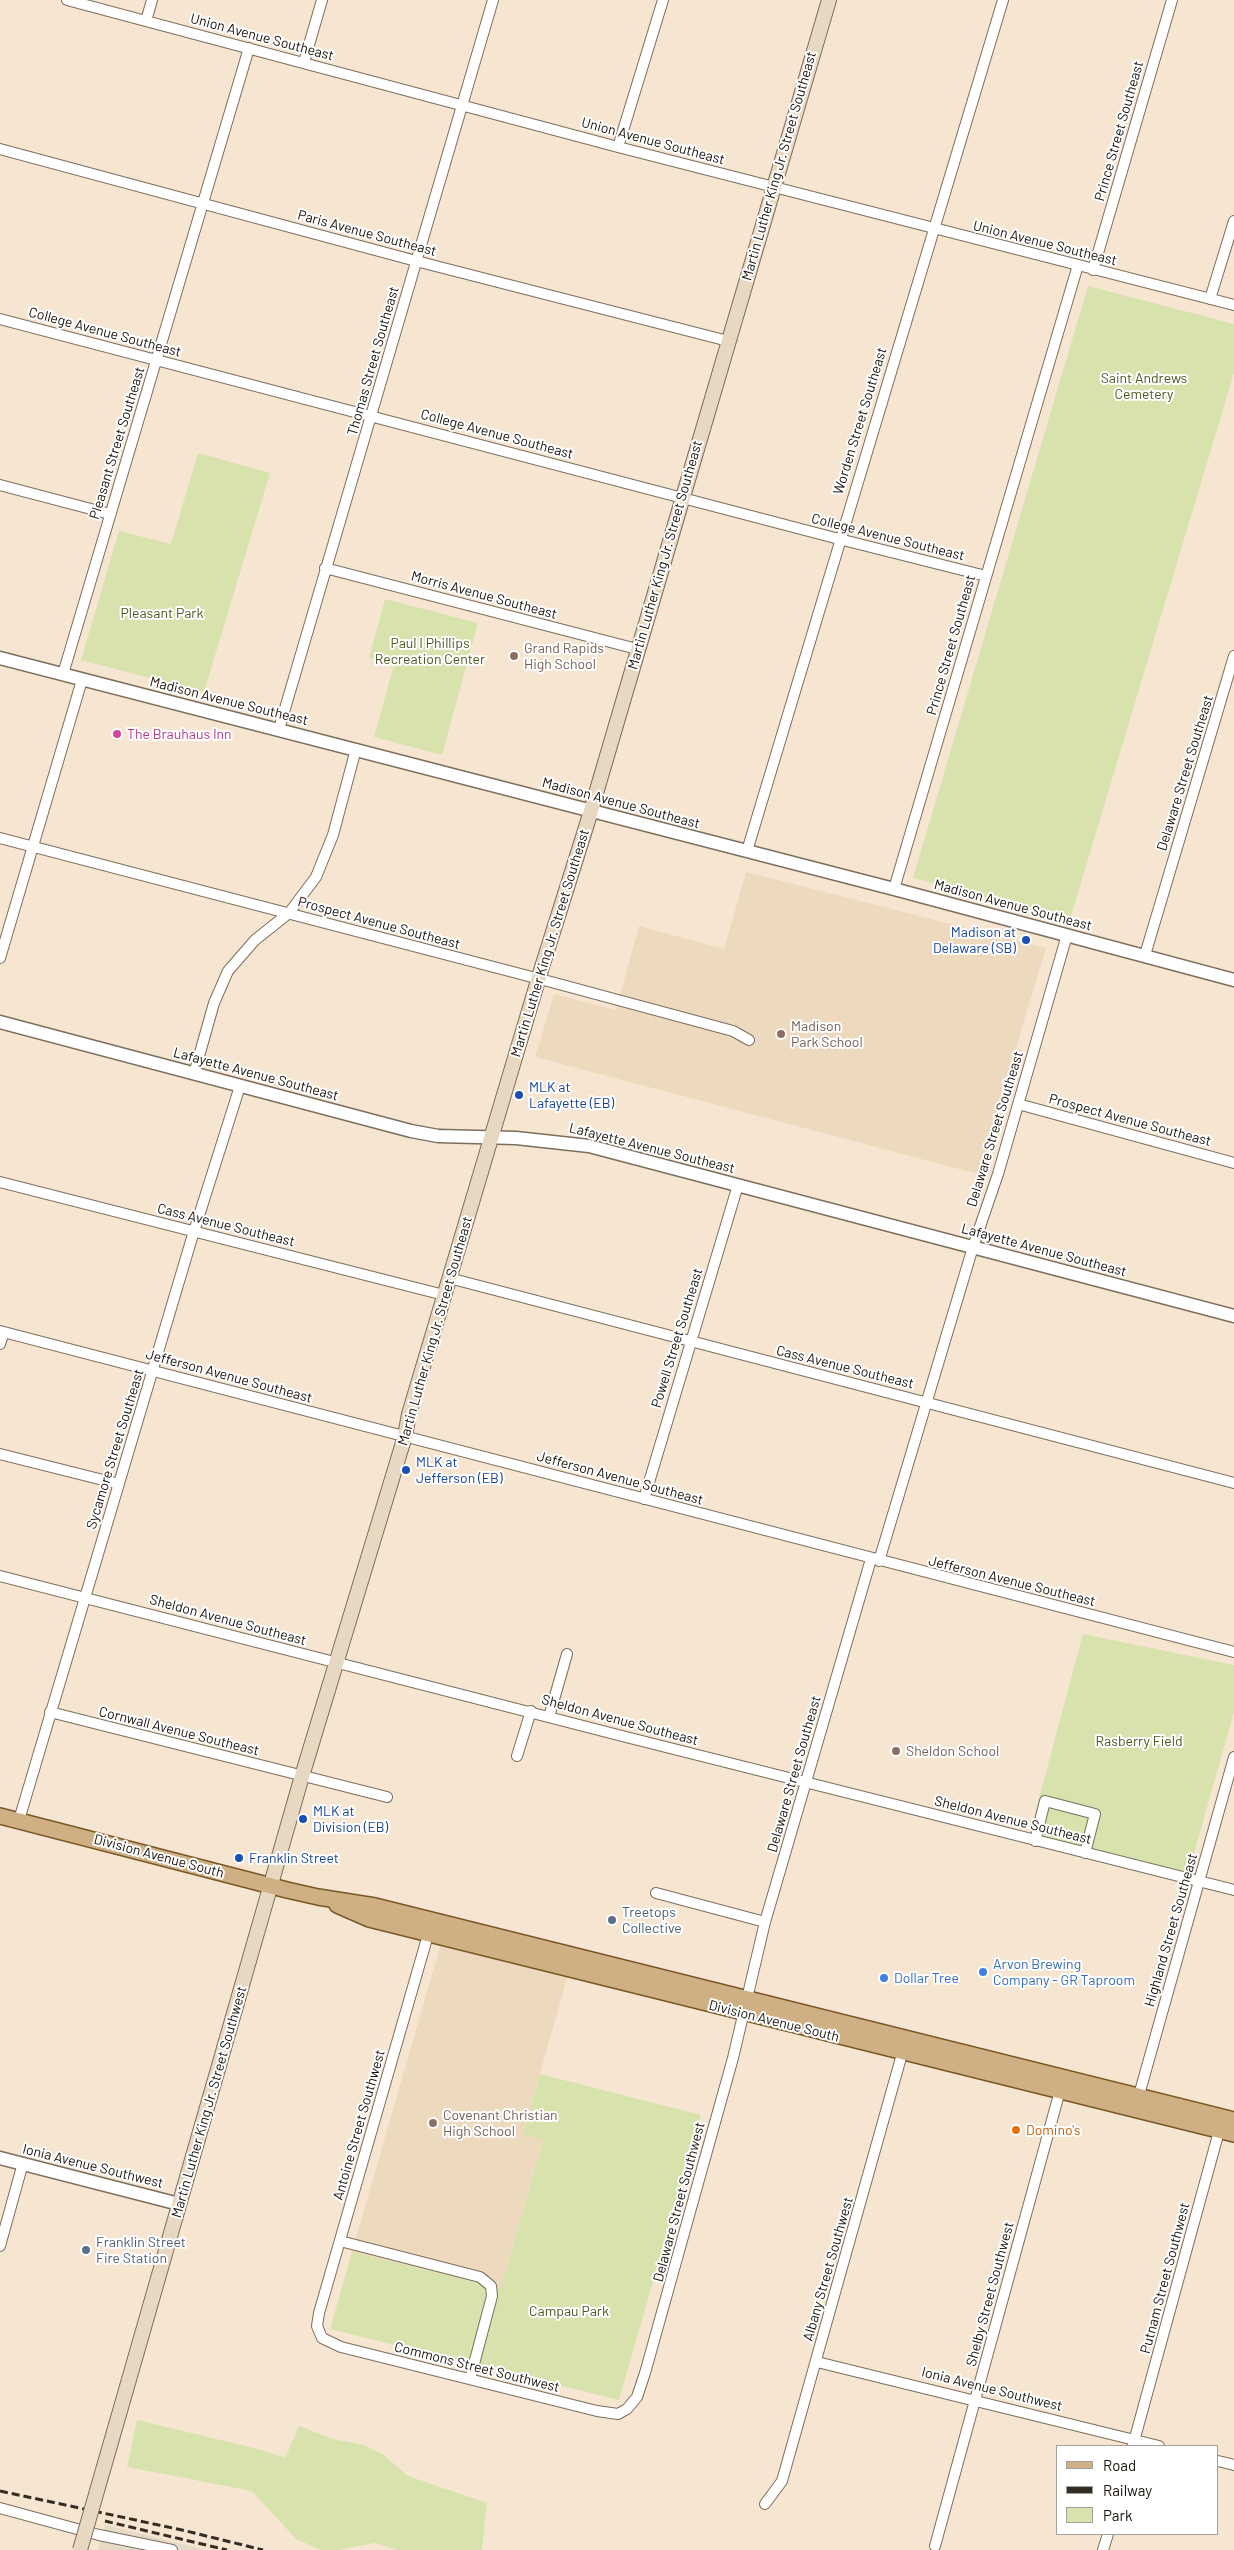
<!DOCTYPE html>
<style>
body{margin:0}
#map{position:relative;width:1234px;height:2550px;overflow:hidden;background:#f6e6d1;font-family:Barlow,sans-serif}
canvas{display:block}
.legend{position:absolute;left:1056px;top:2445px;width:162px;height:90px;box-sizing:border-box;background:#fff;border:1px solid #a2a09d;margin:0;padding:6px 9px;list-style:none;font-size:15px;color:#17120b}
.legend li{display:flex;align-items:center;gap:10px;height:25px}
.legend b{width:25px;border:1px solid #a2a09d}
</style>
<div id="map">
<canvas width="1234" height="2550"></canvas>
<ul class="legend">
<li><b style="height:6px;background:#ceb084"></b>Road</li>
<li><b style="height:6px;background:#332d24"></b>Railway</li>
<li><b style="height:14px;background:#d7e2ad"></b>Park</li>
</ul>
</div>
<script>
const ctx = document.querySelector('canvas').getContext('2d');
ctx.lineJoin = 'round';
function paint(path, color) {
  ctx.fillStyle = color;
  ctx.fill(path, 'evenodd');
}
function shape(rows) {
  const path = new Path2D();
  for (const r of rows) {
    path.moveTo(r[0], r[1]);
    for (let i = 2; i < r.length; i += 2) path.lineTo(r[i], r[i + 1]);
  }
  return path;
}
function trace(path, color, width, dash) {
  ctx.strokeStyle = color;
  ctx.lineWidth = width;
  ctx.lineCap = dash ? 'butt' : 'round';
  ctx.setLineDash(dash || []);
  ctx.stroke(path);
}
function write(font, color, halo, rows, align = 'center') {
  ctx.font = font + ' Barlow,sans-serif';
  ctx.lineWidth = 4;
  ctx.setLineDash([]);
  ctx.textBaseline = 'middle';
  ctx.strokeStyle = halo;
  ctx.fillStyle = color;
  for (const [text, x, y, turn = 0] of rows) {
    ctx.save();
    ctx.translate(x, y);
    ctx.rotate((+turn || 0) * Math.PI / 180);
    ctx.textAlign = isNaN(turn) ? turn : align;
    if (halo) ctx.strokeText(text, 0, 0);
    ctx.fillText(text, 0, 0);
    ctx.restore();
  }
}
const commercial = shape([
 [105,2525,206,2550,98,2550]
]);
const built = shape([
 [746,872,1046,948,978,1174,535,1057,554,994,616,1010,639,926,724,949],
 [441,1943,568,1975,523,2133,543,2139,501,2288,352,2252]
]);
const green = shape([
 [1088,286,1234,324,1234,373,1070,919,913,878],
 [198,453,270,473,204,692,81,660,119,531,171,544],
 [385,599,478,623,442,755,374,737,394,665,369,658],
 [1083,1634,1234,1665,1234,1712,1187,1878,1028,1839],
 [540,2074,701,2115,619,2400,330,2329,352,2252,501,2288,543,2140,523,2134],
 [137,2420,258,2449,285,2458,299,2426,333,2439,364,2445,384,2455,408,2476,487,2503,482,2550,398,2550,375,2543,338,2550,321,2550,296,2539,252,2491,127,2467]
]);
const minor = shape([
 [67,0,618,147,1234,305],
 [146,21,152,0],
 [304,62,322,0],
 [618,147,663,0],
 [0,149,416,261,728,341],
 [1093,270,1172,0],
 [1210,299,1234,221],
 [0,319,839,539,986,576],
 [0,485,110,514],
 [325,568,637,649],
 [63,674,249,48],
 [279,729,493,0],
 [0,838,555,983,733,1031,749,1040],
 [747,851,1003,0],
 [894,889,1078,265],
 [1145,955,1234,656],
 [0,958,82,680],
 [194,1074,214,1003,228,971,255,940,289,913,316,877,333,835,356,749],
 [1018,1104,1234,1163],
 [0,1182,444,1295],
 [449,1278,1234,1483],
 [0,1331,1234,1652],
 [0,1344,4,1332],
 [0,1454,119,1484],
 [644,1499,738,1185],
 [879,1561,973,1247,998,1174,1067,935],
 [0,1576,626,1737,1234,1890],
 [50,1712,387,1797],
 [549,1717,567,1654],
 [517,1756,531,1711],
 [19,1820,191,1241,240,1086],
 [1035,1841,1045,1801,1095,1814,1085,1853],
 [656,1893,765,1922],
 [430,1928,319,2313,317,2326,322,2338,341,2347,597,2411,618,2414,627,2409,637,2397,645,2373,733,2058,765,1922,871,1559],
 [1137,2102,1234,1757],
 [340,2241,480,2277,491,2286,492,2296,470,2379],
 [0,2246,23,2163],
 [817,2362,1159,2446],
 [1133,2445,1221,2124],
 [1218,2461,1234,2465],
 [765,2504,782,2481,904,2047],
 [0,2508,99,2535,172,2550],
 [935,2546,1061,2087],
 [1103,2550,1108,2534]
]);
const tertiary = shape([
 [0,658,894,889,1234,980],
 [0,1022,411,1131,438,1136,516,1138,589,1146,1234,1316],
 [0,2158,179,2204]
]);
const secondary = shape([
 [126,2390,302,1776,405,1436,409,1414,542,967,587,824,829,0]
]);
const primary = shape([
 [0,1816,287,1890,318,1897,375,1906,1234,2120],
 [337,1905,369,1919,1234,2134]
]);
const rail = shape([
 [0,2491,182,2530,263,2550],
 [105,2521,227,2550]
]);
const secondaryBridge = shape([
 [80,2550,126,2390]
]);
const markers = [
 [514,656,5,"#8d6e63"],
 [117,734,5,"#d1479c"],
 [1026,940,5,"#1a4fb4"],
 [781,1034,5,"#8d6e63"],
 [519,1095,5,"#1a4fb4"],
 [406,1470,5,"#1a4fb4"],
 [896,1751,5,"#8d6e63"],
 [303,1819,5,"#1a4fb4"],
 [239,1858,5,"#1a4fb4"],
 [612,1920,5,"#5c6f8a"],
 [983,1972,5,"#3f7fe0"],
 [884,1978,5,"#3f7fe0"],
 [433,2123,5,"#8d6e63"],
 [1016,2130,5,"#e8710a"],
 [86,2250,5,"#5c6f8a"]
];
const streetNames = [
 ["Union Avenue Southeast",262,37,15],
 ["Prince Street Southeast",1119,131,-74],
 ["Union Avenue Southeast",653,141,15],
 ["Martin Luther King Jr. Street Southeast",779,166,-74],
 ["Paris Avenue Southeast",367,233,15],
 ["Union Avenue Southeast",1045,243,14],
 ["College Avenue Southeast",105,332,15],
 ["Thomas Street Southeast",373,361,-74],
 ["Worden Street Southeast",860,421,-73],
 ["College Avenue Southeast",497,434,15],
 ["Pleasant Street Southeast",117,443,-73],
 ["College Avenue Southeast",888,537,14],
 ["Martin Luther King Jr. Street Southeast",665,555,-74],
 ["Morris Avenue Southeast",484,595,15],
 ["Prince Street Southeast",951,645,-74],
 ["Madison Avenue Southeast",229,701,14],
 ["Delaware Street Southeast",1185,773,-73],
 ["Madison Avenue Southeast",621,803,15],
 ["Madison Avenue Southeast",1013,905,15],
 ["Prospect Avenue Southeast",379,923,15],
 ["Martin Luther King Jr. Street Southeast",550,943,-73],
 ["Lafayette Avenue Southeast",256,1074,15],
 ["Prospect Avenue Southeast",1130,1120,15],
 ["Delaware Street Southeast",995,1129,-73],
 ["Lafayette Avenue Southeast",652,1148,14],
 ["Cass Avenue Southeast",226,1225,14],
 ["Lafayette Avenue Southeast",1044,1250,15],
 ["Martin Luther King Jr. Street Southeast",435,1331,-74],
 ["Powell Street Southeast",677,1338,-73],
 ["Cass Avenue Southeast",845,1367,14],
 ["Jefferson Avenue Southeast",229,1376,15],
 ["Sycamore Street Southeast",115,1449,-73],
 ["Jefferson Avenue Southeast",620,1478,15],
 ["Jefferson Avenue Southeast",1012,1581,14],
 ["Sheldon Avenue Southeast",228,1620,15],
 ["Sheldon Avenue Southeast",620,1720,15],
 ["Cornwall Avenue Southeast",179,1731,14],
 ["Delaware Street Southeast",794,1774,-74],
 ["Sheldon Avenue Southeast",1013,1820,14],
 ["Division Avenue South",159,1856,15],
 ["Highland Street Southeast",1171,1930,-74],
 ["Division Avenue South",774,2021,14],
 ["Martin Luther King Jr. Street Southwest",209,2102,-74],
 ["Antoine Street Southwest",359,2125,-74],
 ["Ionia Avenue Southwest",93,2166,14],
 ["Delaware Street Southwest",679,2202,-75],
 ["Albany Street Southwest",828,2269,-74],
 ["Putnam Street Southwest",1165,2278,-75],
 ["Shelby Street Southwest",990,2294,-75],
 ["Commons Street Southwest",477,2367,14],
 ["Ionia Avenue Southwest",992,2389,14]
];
const parkNames = [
 ["Saint Andrews",1144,378],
 ["Cemetery",1144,394],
 ["Pleasant Park",162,613],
 ["Paul I Phillips",430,643],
 ["Recreation Center",430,659],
 ["Rasberry Field",1139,1741],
 ["Campau Park",569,2311]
];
const educationNames = [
 ["Grand Rapids",524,648],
 ["High School",524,664],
 ["Madison",791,1026],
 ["Park School",791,1042],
 ["Sheldon School",906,1751],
 ["Covenant Christian",443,2115],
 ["High School",443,2131]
];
const hotelNames = [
 ["The Brauhaus Inn",127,734]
];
const transitNames = [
 ["Madison at",1016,932,"right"],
 ["Delaware (SB)",1016,948,"right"],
 ["MLK at",529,1087],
 ["Lafayette (EB)",529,1103],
 ["MLK at",416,1462],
 ["Jefferson (EB)",416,1478],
 ["MLK at",313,1811],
 ["Division (EB)",313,1827],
 ["Franklin Street",249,1858]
];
const serviceNames = [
 ["Treetops",622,1912],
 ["Collective",622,1928],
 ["Franklin Street",96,2242],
 ["Fire Station",96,2258]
];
const shopNames = [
 ["Arvon Brewing",993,1964],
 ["Company - GR Taproom",993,1980],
 ["Dollar Tree",894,1978]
];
const foodNames = [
 ["Domino's",1026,2130]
];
paint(commercial, '#e4dac5');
paint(built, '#edd9be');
paint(green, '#d7e2ad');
trace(minor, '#7c6e5c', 12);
trace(tertiary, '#7c6e5c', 15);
trace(secondary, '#7c6e5c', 16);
trace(primary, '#795724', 18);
trace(minor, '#fff', 10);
trace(tertiary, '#fff', 12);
trace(secondary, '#e7d8c2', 14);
trace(primary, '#ceb084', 15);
trace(rail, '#332d24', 3, [8, 4]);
trace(secondaryBridge, '#7c6e5c', 16, []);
trace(secondaryBridge, '#e7d8c2', 14);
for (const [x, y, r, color] of markers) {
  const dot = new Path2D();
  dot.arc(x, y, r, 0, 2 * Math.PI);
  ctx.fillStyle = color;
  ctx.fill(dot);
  trace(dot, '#fff', 2);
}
write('14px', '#17120b', '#fff', streetNames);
write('14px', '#4f5720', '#fff', parkNames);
write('14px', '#785e54', '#fff', educationNames, 'left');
write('14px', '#b23c85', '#fff', hotelNames, 'left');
write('14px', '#164399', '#fff', transitNames, 'left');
write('14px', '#4e5e75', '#fff', serviceNames, 'left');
write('14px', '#366cbe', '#fff', shopNames, 'left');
write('14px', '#c56008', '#fff', foodNames, 'left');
</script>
